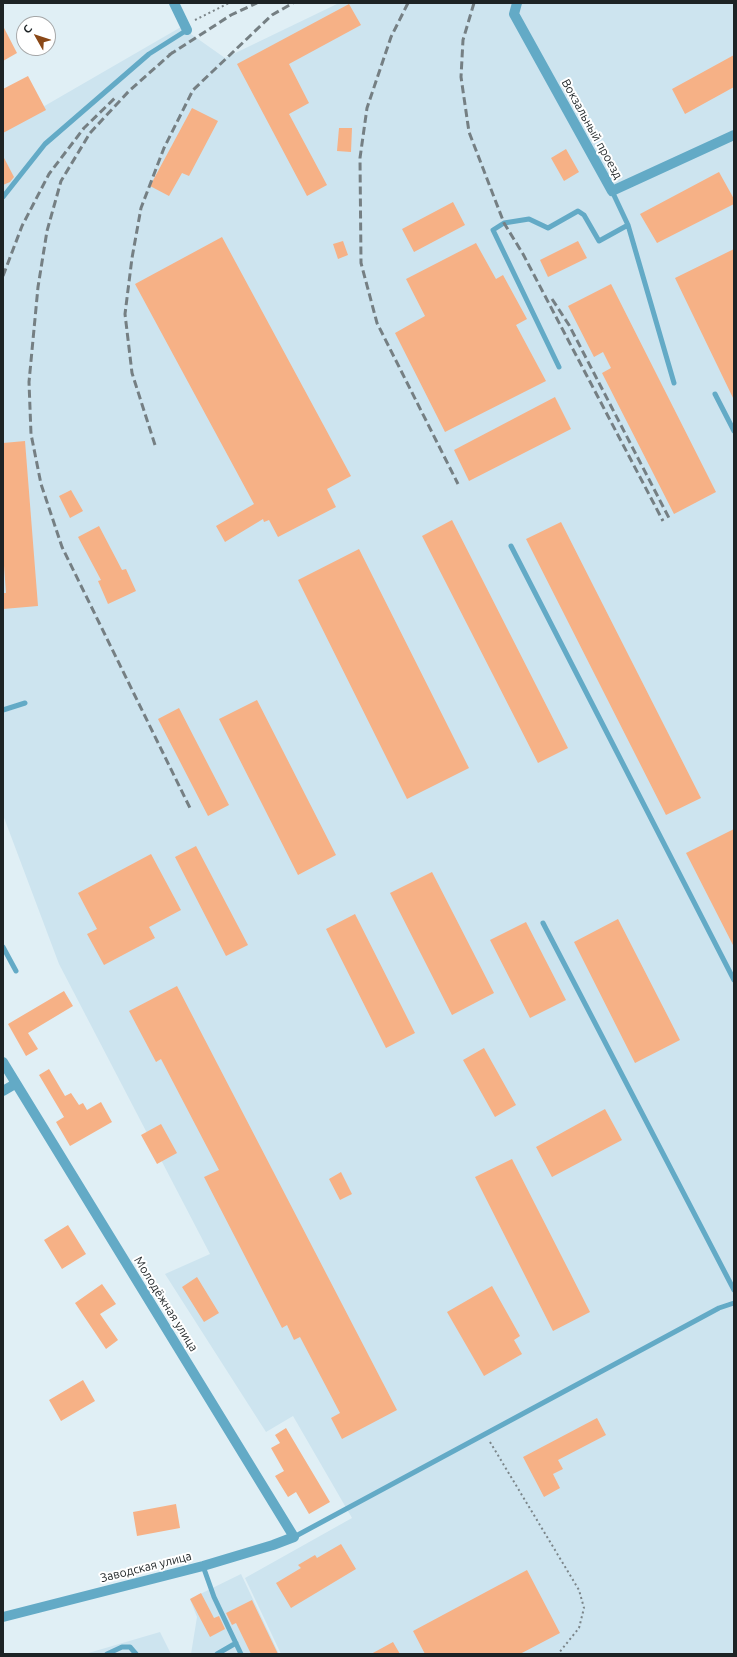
<!DOCTYPE html>
<meta charset="utf-8">
<style>
body{margin:0}
#map{position:relative;width:737px;height:1657px;overflow:hidden;background:#e0eff5;font-family:Ubuntu,sans-serif}
canvas{display:block}
.frame{position:absolute;inset:0;border:4px solid #1d2325;pointer-events:none}
.north{position:absolute;left:16px;top:16px;width:40px;height:40px;box-sizing:border-box;background:#fff;border:1px solid #a5a7a8;border-radius:50%;rotate:309deg;font-size:11px;font-weight:700;line-height:16px;text-align:center;color:#1d2325}
.north::after{content:'';display:block;margin:auto;width:14px;height:18px;background:#8a4817;clip-path:polygon(50% 0,100% 100%,50% 72%,0 100%)}
</style>
<div id="map">
<canvas width="737" height="1657"></canvas>
<div class="frame"></div>
<div class="north">С</div>
</div>
<script>
const ctx = document.querySelector('canvas').getContext('2d');
ctx.lineJoin = 'round';
function paint(path, color) {
  ctx.fillStyle = color;
  ctx.fill(path, 'evenodd');
}
function shape(rows) {
  const path = new Path2D();
  for (const r of rows) {
    path.moveTo(r[0], r[1]);
    for (let i = 2; i < r.length; i += 2) path.lineTo(r[i], r[i + 1]);
  }
  return path;
}
function trace(path, color, width, dash) {
  ctx.strokeStyle = color;
  ctx.lineWidth = width;
  ctx.lineCap = dash ? 'butt' : 'round';
  ctx.setLineDash(dash || []);
  ctx.stroke(path);
}
function write(font, color, halo, rows, align = 'center') {
  ctx.font = font + ' Ubuntu,sans-serif';
  ctx.lineWidth = 4;
  ctx.setLineDash([]);
  ctx.textBaseline = 'middle';
  ctx.strokeStyle = halo;
  ctx.fillStyle = color;
  for (const [text, x, y, turn = 0] of rows) {
    ctx.save();
    ctx.translate(x, y);
    ctx.rotate((+turn || 0) * Math.PI / 180);
    ctx.textAlign = isNaN(turn) ? turn : align;
    if (halo) ctx.strokeText(text, 0, 0);
    ctx.fillText(text, 0, 0);
    ctx.restore();
  }
}
const built = shape([
 [339,3,734,3,734,1654,281,1654,245,1578,352,1518,293,1416,266,1432,165,1274,210,1254,59,964,3,815,3,130,181,27,225,58],
 [241,1574,279,1654,191,1654,197,1617,190,1599],
 [160,1632,171,1654,85,1654]
]);
const building = shape([
 [349,4,361,25,289,64,309,103,289,114,327,185,307,196,237,64],
 [3,26,17,53,3,61],
 [734,55,734,87,685,114,672,89],
 [28,76,46,110,3,133,3,89],
 [192,108,218,121,189,176,182,173,169,196,150,186],
 [339,128,352,128,351,152,337,151],
 [566,149,579,172,564,181,551,158],
 [3,156,14,177,10,182,3,185],
 [719,172,734,199,734,204,657,243,640,214],
 [453,202,465,225,414,252,402,229],
 [222,237,351,476,327,489,336,507,278,537,269,520,264,522,263,519,225,542,216,526,254,504,135,284],
 [343,241,348,255,338,259,333,244],
 [578,241,587,258,548,277,540,260],
 [476,243,496,279,503,275,527,319,516,325,546,381,445,432,395,333,425,316,406,279],
 [734,249,734,400,675,278],
 [611,284,716,492,674,514,602,373,611,368,603,352,594,357,568,306],
 [555,397,571,429,469,481,454,450],
 [25,441,38,606,3,609,3,593,6,593,3,552,3,443],
 [71,490,83,511,70,518,59,496],
 [452,520,568,748,538,763,422,536],
 [561,522,701,798,666,815,526,539],
 [99,526,122,570,126,569,136,591,108,604,98,581,101,580,78,537],
 [359,549,469,768,407,799,298,580],
 [257,700,336,855,298,875,219,719],
 [179,708,229,805,208,816,158,719],
 [734,829,734,947,686,853],
 [196,846,248,945,226,956,175,857],
 [151,854,181,910,149,927,155,938,104,965,87,934,97,929,78,893],
 [432,872,494,993,452,1015,390,893],
 [355,914,415,1033,386,1048,326,929],
 [618,919,680,1040,635,1063,574,942],
 [526,922,566,1000,530,1018,490,940],
 [177,986,397,1410,342,1439,331,1418,340,1413,300,1337,294,1340,287,1325,282,1328,204,1177,219,1170,161,1059,156,1062,129,1011],
 [64,991,73,1006,28,1033,38,1049,26,1056,8,1024],
 [484,1048,516,1105,495,1117,463,1060],
 [49,1069,65,1096,71,1093,79,1105,83,1103,87,1110,101,1102,112,1122,70,1146,56,1122,64,1117,39,1075],
 [605,1109,622,1140,552,1177,536,1147],
 [161,1124,177,1153,157,1164,141,1135],
 [512,1159,590,1312,553,1331,475,1177],
 [341,1172,352,1194,340,1200,329,1179],
 [68,1225,86,1254,62,1269,44,1240],
 [197,1277,219,1313,204,1322,182,1287],
 [102,1284,116,1304,100,1314,118,1340,106,1349,75,1303],
 [492,1286,520,1336,514,1340,522,1354,484,1376,447,1312],
 [83,1380,95,1401,61,1421,49,1400],
 [597,1418,606,1435,558,1460,563,1469,553,1474,560,1488,544,1497,523,1457],
 [286,1428,330,1502,309,1514,296,1492,288,1497,275,1476,284,1471,271,1448,280,1443,275,1435],
 [176,1504,180,1528,137,1536,133,1512],
 [341,1544,356,1569,291,1608,276,1583,301,1568,298,1565,315,1555,317,1558],
 [527,1570,560,1633,520,1654,425,1654,413,1631],
 [201,1593,214,1618,219,1616,225,1629,210,1637,190,1599],
 [252,1600,278,1654,251,1654,236,1623,232,1625,226,1613],
 [393,1642,400,1654,371,1654]
]);
const path = shape([
 [195,20,229,3],
 [490,1442,579,1590,584,1608,579,1628,558,1654]
]);
const lane = shape([
 [612,191,628,225,674,383],
 [3,197,45,144,149,54,187,30],
 [559,367,493,230,504,223,529,219,548,228,578,211,584,215,599,241,628,225],
 [715,394,734,431],
 [511,546,734,980],
 [3,710,25,703],
 [543,923,734,1290],
 [3,947,16,971],
 [294,1537,719,1308,734,1303],
 [203,1566,214,1597,241,1654],
 [107,1654,122,1647,130,1647,136,1654],
 [217,1654,236,1643]
]);
const street = shape([
 [174,3,187,30],
 [517,3,514,14,612,191,734,135],
 [3,1062,294,1537,273,1545,203,1566,3,1617],
 [3,1091,15,1084]
]);
const rail = shape([
 [408,3,391,37,367,108,360,158,361,263,377,323,458,484],
 [474,3,463,40,461,77,469,132,504,223,523,254,663,521],
 [173,52,129,91,90,133,61,181,47,231,38,287,29,382,31,434,41,484,62,547,190,808],
 [169,55,231,15,257,3],
 [3,276,22,226,49,174,84,128,116,97],
 [552,299,569,325,669,518],
 [155,445,132,373,125,314,132,258,141,208,164,148,193,90,272,15,293,3]
]);
const streetNames = [
 ["Вокзальный проезд",592,129,61],
 ["Молодёжная улица",166,1304,58],
 ["Заводская улица",146,1567,-14]
];
paint(built, '#cde4ef');
paint(building, '#f6b186');
trace(path, '#7b8589', 2, [2, 3]);
trace(lane, '#63aac6', 5);
trace(street, '#63aac6', 10);
trace(rail, '#757f83', 3, [8, 4]);
write('12px', '#1d2325', '#fff', streetNames);
</script>
